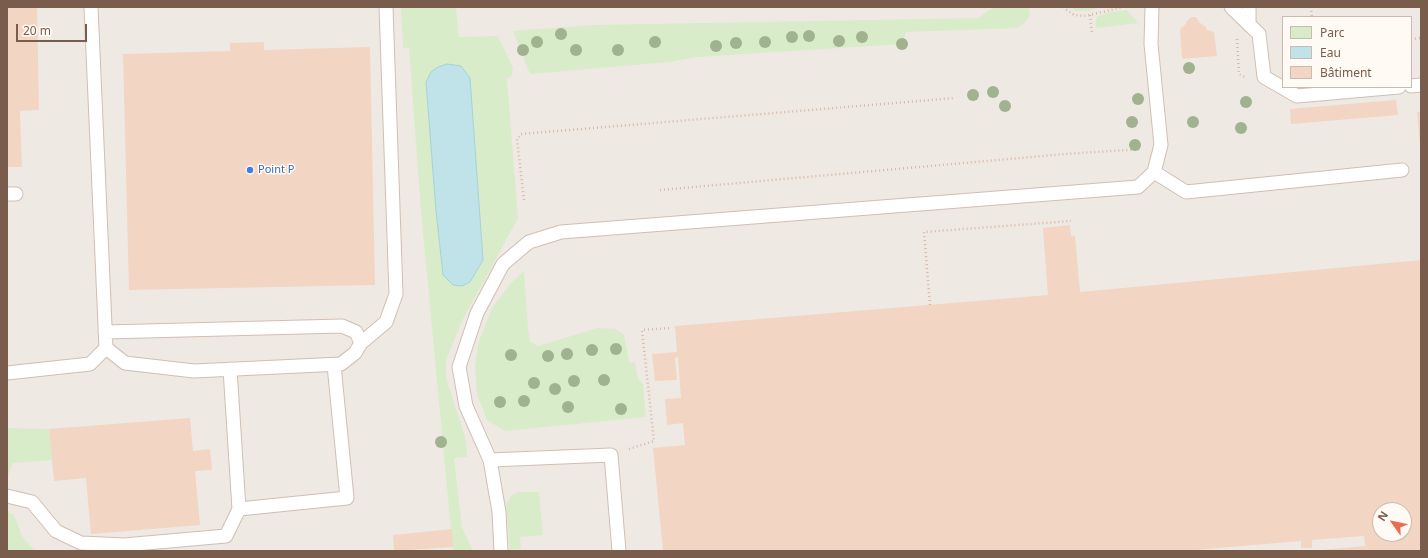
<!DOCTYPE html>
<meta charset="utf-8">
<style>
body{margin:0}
#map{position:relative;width:1428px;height:558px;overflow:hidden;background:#fdf6ec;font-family:"Noto Sans",sans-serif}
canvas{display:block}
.frame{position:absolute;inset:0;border:8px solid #7a5c4d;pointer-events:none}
.legend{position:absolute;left:1282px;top:16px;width:130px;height:72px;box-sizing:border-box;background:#fffaf3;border:1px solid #cabbb1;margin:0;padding:5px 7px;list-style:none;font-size:12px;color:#7a5c4d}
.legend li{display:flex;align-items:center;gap:8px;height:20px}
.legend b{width:20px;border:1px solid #cabbb1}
.north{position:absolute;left:1372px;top:502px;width:40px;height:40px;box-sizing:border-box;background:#fffaf3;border:1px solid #cabbb1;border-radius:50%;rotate:303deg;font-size:11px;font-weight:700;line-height:16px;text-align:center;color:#7a5c4d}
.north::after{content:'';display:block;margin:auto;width:14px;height:18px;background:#e76f51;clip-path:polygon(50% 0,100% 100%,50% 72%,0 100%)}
.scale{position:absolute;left:16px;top:24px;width:71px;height:18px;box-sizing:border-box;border:2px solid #7a5c4d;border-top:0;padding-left:5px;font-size:12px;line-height:14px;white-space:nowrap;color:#7a5c4d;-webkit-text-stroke:3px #fffaf3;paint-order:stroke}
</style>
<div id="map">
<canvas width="1428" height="558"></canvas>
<div class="frame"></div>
<ul class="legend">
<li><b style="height:11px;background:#d8ecc9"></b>Parc</li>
<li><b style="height:11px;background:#bfe3e8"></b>Eau</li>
<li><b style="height:11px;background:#f3d5c3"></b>Bâtiment</li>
</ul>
<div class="north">N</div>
<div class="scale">20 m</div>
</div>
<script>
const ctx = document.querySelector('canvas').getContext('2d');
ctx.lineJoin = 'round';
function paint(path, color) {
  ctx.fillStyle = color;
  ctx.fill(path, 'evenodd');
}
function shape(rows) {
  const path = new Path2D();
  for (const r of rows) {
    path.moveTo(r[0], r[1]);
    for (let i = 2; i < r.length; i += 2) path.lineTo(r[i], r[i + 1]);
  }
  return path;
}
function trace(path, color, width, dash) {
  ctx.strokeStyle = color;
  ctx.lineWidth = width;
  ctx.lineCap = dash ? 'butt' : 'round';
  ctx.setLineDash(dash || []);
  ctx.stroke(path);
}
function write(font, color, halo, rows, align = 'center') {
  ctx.font = font + ' "Noto Sans",sans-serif';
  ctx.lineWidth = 3;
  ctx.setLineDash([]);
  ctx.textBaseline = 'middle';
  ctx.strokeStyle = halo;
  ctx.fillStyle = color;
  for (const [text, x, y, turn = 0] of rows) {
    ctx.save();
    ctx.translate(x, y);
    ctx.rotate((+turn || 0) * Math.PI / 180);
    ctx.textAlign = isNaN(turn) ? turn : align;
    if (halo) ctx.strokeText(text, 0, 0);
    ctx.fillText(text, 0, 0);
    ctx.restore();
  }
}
const industrial = shape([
 [7,7,1421,7,1421,551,7,551],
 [1283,17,1411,17,1411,87,1283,87],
 [1380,510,1404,510,1404,534,1380,534]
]);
const green = shape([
 [401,7,456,7,459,37,498,36,513,68,512,75,507,79,518,218,462,321,446,360,446,378,466,440,467,457,454,458,462,528,473,551,453,551,421,211,409,48,403,48],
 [994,7,1028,7,1030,13,1028,19,1018,28,906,32,902,44,698,57,670,62,530,74,513,31,593,25,978,18],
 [1071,7,1101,7,1089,11,1076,11],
 [1127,10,1138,23,1097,28,1095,22,1098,16,1110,12],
 [524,271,528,328,530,342,538,346,598,328,615,329,624,335,629,362,635,363,638,379,643,384,646,417,505,431,487,420,477,394,475,367,478,344,492,308,510,284],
 [7,428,49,429,52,460,13,463,7,479],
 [519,492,539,492,543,535,520,537,521,549,510,550,506,505,511,495],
 [7,511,14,515,23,538,35,551,7,551]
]);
const water = shape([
 [447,64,461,66,470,78,483,260,470,282,462,286,453,285,443,275,436,211,426,82,431,72,438,67,447,64]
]);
const building = shape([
 [7,7,37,7,39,110,20,111,22,167,7,167],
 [1191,17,1196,17,1200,23,1206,27,1207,30,1214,32,1217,56,1182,59,1180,30,1183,26,1185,25,1187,21],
 [264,42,264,50,370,47,375,285,129,290,123,54,230,51,230,43],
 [1396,100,1398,115,1291,124,1290,109],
 [1417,112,1421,112,1421,144,1420,144],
 [1070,225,1071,236,1075,236,1080,292,1421,260,1421,551,1323,551,1322,550,1365,546,1364,536,1312,540,1312,548,1301,548,1301,541,1184,551,663,551,653,448,685,445,683,423,667,425,665,399,681,398,678,357,675,358,677,380,655,381,652,354,677,352,675,326,1048,295,1043,228],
 [1380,510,1404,510,1404,534,1380,534],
 [190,418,193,451,210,449,212,470,195,471,200,525,91,534,86,478,54,481,49,429],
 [452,529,453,547,394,551,393,535]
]);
const path = shape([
 [1063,7,1074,15,1086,16,1123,7],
 [1311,7,1312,17],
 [1090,15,1092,33],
 [1237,39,1239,74,1246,78],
 [1411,39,1421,38],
 [660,190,1065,154,1142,149],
 [524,200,517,139,521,134,955,98],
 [930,305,924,232,1071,221],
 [629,449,654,441,642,330,672,328]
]);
const lane = shape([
 [1231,7,1259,34,1264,77,1297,96,1399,87],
 [1249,7,1249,25],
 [1411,86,1421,85],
 [1154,172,1186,192,1402,170],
 [7,194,16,194],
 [105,332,342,326,356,332,361,343,355,353,341,364,194,371,125,363,106,348],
 [361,343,386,322,396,294,386,7],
 [230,369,239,509,347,498,334,365],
 [7,373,90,364,106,348,91,7],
 [490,460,611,455,619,551],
 [7,496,32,502,56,531,81,543,124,545,226,536,239,509],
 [501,551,499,512,490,460,466,406,459,367,477,313,503,264,529,242,561,232,1138,187,1154,172,1161,145,1151,44,1152,7]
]);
const trees = [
 [561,34],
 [809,36],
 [792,37],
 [862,37],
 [839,41],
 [537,42],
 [655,42],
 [765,42],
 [736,43],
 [902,44],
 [716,46],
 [523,50],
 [576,50],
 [618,50],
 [1189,68],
 [993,92],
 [973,95],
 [1138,99],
 [1246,102],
 [1005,106],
 [1132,122],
 [1193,122],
 [1241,128],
 [1135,145],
 [616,349],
 [592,350],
 [567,354],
 [511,355],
 [548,356],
 [604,380],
 [574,381],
 [534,383],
 [555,389],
 [524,401],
 [500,402],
 [568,407],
 [621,409],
 [441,442]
];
const markers = [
 [250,170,4,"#3f7fe0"]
];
const shopNames = [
 ["Point P",258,170]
];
paint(industrial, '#efe9e4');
paint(green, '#d8ecc9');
paint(water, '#bfe3e8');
trace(water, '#a5d3da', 1);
paint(building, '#f3d5c3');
trace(lane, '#d1beb0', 15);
trace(path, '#d9b8a5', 2.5, [1, 3]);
trace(lane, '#fff', 13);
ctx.fillStyle = '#a0b28e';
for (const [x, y] of trees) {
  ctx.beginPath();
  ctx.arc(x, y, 6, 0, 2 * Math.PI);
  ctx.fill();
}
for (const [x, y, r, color] of markers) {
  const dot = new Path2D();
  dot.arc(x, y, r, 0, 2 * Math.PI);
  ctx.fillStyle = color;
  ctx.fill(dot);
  trace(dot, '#fffaf3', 1.5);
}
write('11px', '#366cbe', '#fffaf3', shopNames, 'left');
</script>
